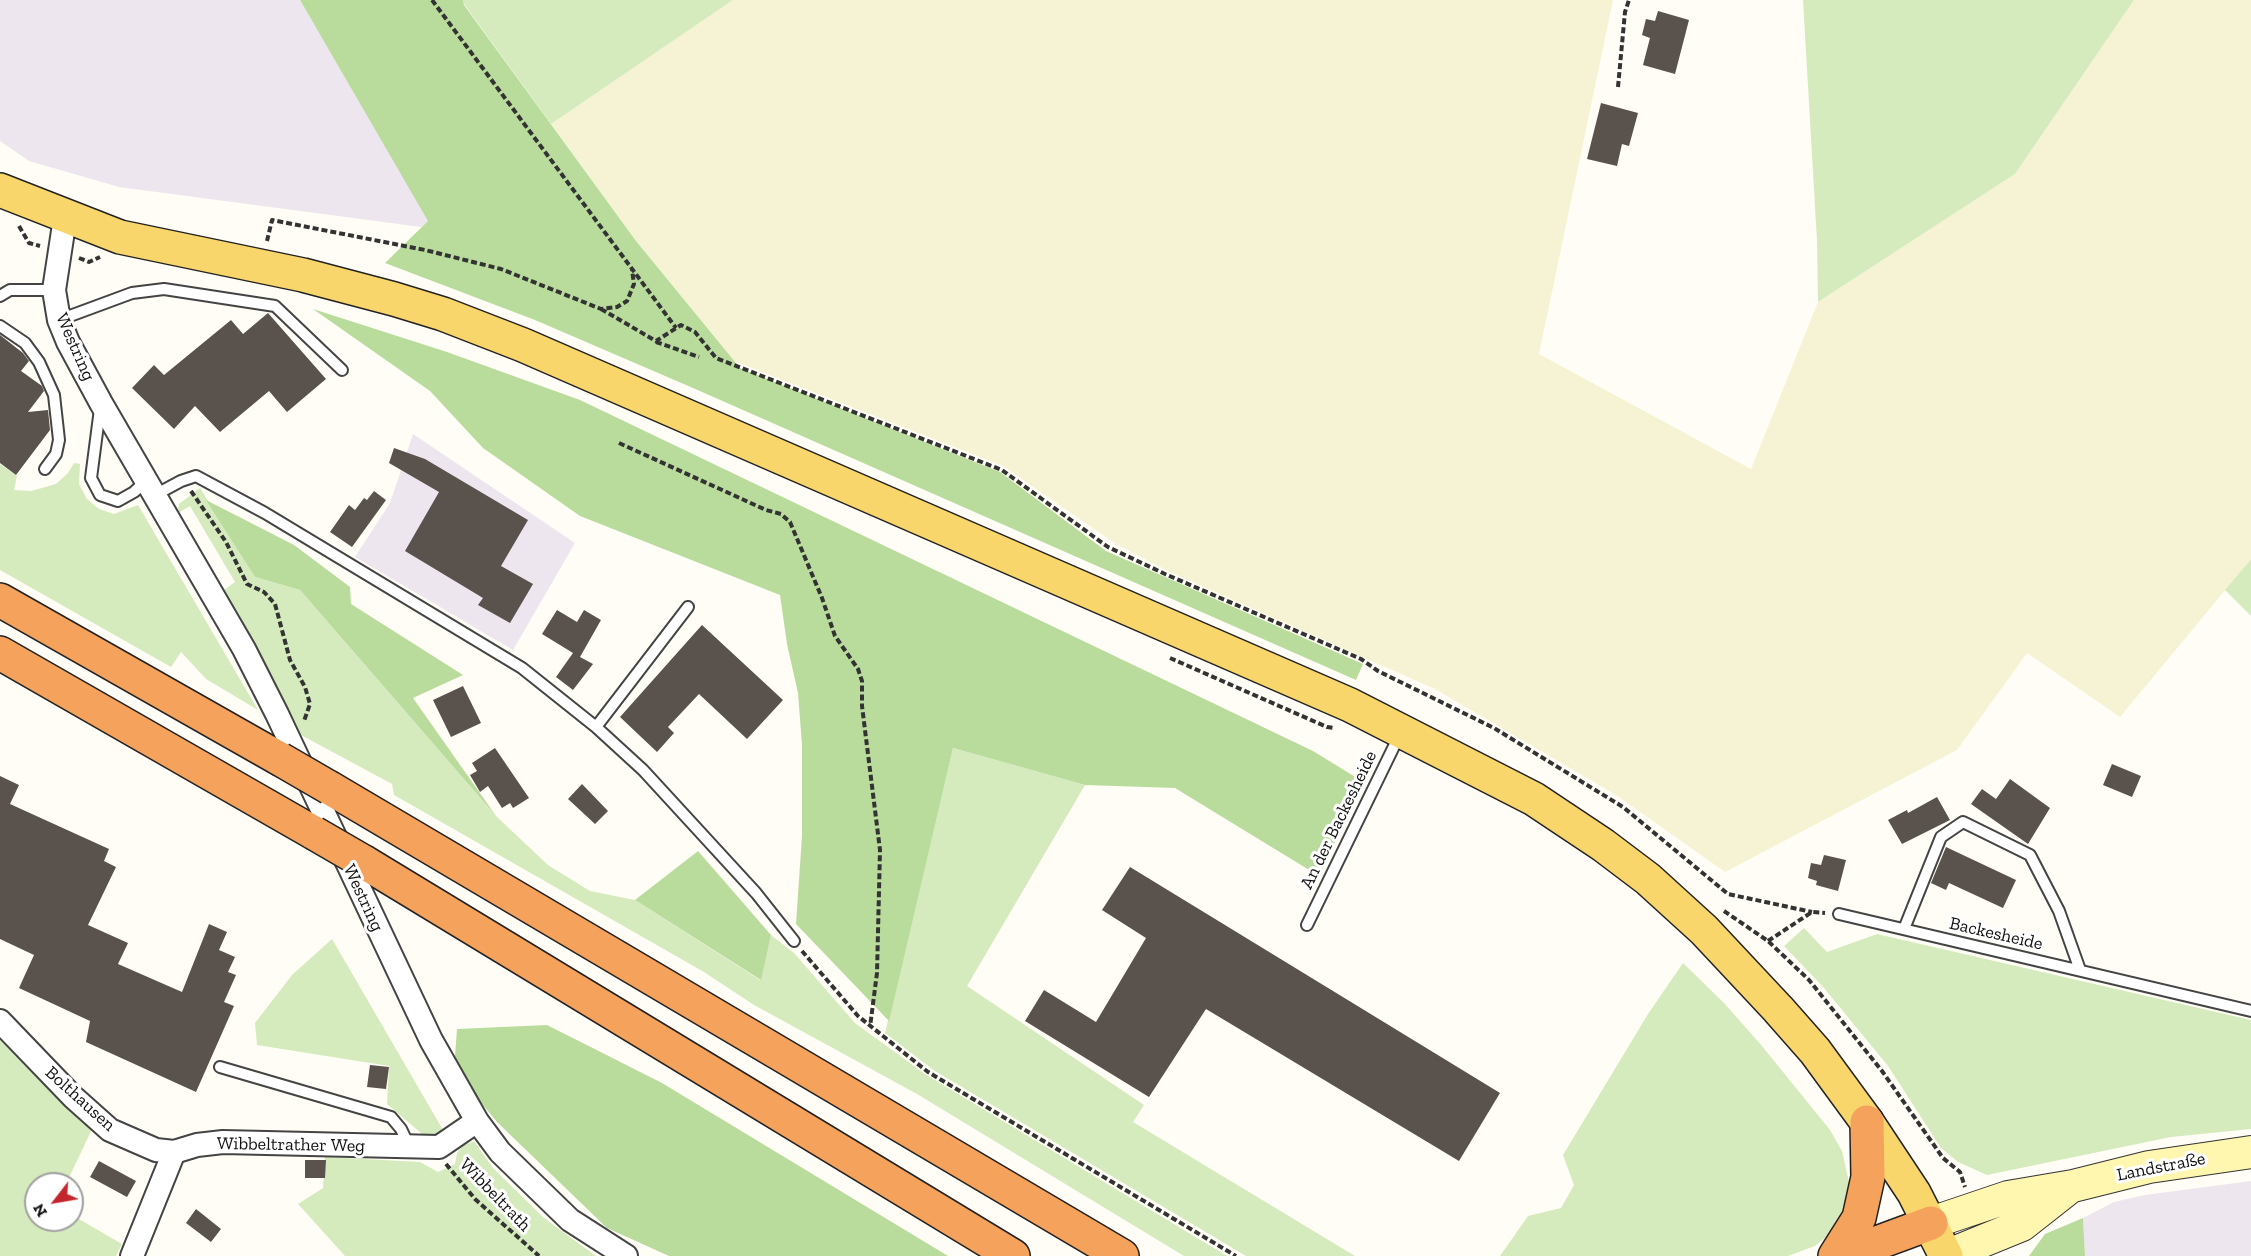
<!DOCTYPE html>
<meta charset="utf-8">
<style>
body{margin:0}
#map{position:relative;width:2251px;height:1256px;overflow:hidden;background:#fffdf5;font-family:"Zilla Slab",serif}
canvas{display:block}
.north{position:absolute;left:24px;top:1172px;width:60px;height:60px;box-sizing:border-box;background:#fff;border:2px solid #a0a0a0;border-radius:50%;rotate:239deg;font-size:16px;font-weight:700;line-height:24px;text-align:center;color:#111}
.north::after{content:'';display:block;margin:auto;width:21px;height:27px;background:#c4262e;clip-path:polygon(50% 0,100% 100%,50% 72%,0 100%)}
</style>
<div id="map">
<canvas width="2251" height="1256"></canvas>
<div class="north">N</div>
</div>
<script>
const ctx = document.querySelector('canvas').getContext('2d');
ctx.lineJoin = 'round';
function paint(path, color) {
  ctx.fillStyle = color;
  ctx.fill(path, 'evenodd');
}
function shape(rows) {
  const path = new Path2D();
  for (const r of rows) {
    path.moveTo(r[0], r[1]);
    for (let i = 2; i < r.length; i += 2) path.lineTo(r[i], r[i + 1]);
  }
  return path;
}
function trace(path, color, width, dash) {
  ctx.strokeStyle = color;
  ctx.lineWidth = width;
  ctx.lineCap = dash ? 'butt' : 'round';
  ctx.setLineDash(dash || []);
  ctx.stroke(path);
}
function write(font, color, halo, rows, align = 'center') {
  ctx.font = font + ' "Zilla Slab",serif';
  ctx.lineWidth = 6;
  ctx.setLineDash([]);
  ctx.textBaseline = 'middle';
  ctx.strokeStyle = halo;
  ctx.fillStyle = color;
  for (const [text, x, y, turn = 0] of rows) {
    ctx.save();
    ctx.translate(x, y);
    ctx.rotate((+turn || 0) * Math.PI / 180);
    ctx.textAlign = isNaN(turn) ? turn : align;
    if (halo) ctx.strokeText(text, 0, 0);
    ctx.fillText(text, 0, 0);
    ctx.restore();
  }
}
const industrial = shape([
 [0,0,300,0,429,221,421,227,119,187,29,161,0,141],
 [413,434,575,543,513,650,355,557,390,503],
 [2251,1181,2251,1256,2085,1256,2083,1218,2114,1202,2145,1195]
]);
const farmland = shape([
 [733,0,1613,0,1539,354,1751,469,1818,302,2015,174,2134,0,2251,0,2251,559,2120,717,2027,653,1957,750,1725,872,1616,795,1435,689,1170,572,1116,544,1003,466,734,361,636,241,551,124]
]);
const green = shape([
 [463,0,733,0,551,124,464,4],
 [1803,0,2134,0,2015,174,1818,302,1817,241],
 [74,463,80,464,79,484,87,499,99,509,114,514,138,505,258,710,206,679,181,652,171,667,0,570,0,464,17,476,14,490,31,491,56,484,68,473],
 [200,488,255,577,300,590,496,816,548,865,590,891,635,900,760,980,771,935,794,953,855,1023,925,1074,1227,1256,1184,1256,917,1094,754,1005,704,972,394,795,392,784,301,735,224,590,235,582,190,506,178,513,179,504],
 [2251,559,2251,616,2225,590],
 [953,748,1085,785,967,986,1144,1105,1133,1122,1355,1256,1246,1256,935,1071,885,1033],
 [1804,928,1827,952,1877,934,2251,1020,2251,1129,2171,1137,1987,1175,1958,1162,1941,1148,1888,1066,1824,988,1784,946],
 [332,939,443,1130,428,1139,387,1104,389,1066,257,1045,255,1023,292,975],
 [1683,963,1724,1003,1762,1046,1830,1130,1842,1151,1849,1182,1847,1201,1840,1218,1830,1234,1815,1246,1788,1256,1500,1256,1528,1216,1561,1208,1574,1185,1563,1155,1648,1014],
 [0,1038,93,1127,66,1184,36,1184,36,1220,72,1220,72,1215,122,1244,116,1256,0,1256],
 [474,1141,493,1168,544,1218,596,1256,345,1256,298,1204,323,1188,325,1157,420,1162,438,1172,455,1164,457,1153,462,1146]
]);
const forest = shape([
 [300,0,463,0,464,5,636,241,740,368,1000,472,1106,551,1363,664,1356,680,693,388,535,320,385,263,428,221],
 [313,309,447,352,580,400,1313,751,1357,778,1349,813,1319,876,1175,788,1085,785,953,748,889,1021,796,924,802,836,802,745,798,693,787,644,780,595,580,516,483,448,430,391],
 [206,500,294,545,350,587,351,604,463,675,413,698,496,816,300,590,255,577],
 [698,851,771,935,761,980,635,900],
 [547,1025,662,1083,948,1256,669,1256,607,1228,497,1122,454,1070,457,1029],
 [2083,1218,2085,1256,2029,1256,2045,1234]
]);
const building = shape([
 [1658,11,1689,20,1675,74,1643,65,1650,38,1642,35,1646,19,1655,21],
 [1601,103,1638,113,1629,146,1622,144,1617,166,1587,159],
 [268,313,326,379,287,412,269,391,220,432,195,406,174,429,132,388,154,365,164,375,231,320,243,334],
 [0,335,23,353,29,361,21,371,42,386,44,391,28,412,48,410,50,430,16,475,0,463],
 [394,448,425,459,528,520,501,566,533,584,510,623,478,605,483,598,405,551,439,492,389,463],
 [374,491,386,500,352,547,330,532,349,505,355,510,364,498,367,500],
 [557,610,577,622,584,610,601,620,580,657,593,664,573,690,556,677,573,653,542,634],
 [702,625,783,700,747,739,699,694,668,727,674,733,657,752,620,717],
 [463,686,481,723,451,737,433,700],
 [495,748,529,798,513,808,510,803,502,808,488,786,480,792,470,775,477,771,472,763],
 [2112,764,2141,776,2132,797,2103,785],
 [0,776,19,785,10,804,109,849,104,861,116,867,88,925,128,943,118,964,182,992,209,924,227,932,219,950,235,957,228,972,236,975,224,1002,234,1006,196,1092,86,1042,90,1021,19,988,34,955,0,939],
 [2010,779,2050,808,2028,844,1971,804,1982,789,1996,799],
 [582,784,608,811,595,824,568,799],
 [1937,797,1950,820,1902,844,1888,820,1907,810,1908,813],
 [1946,847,2016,880,2003,908,1949,883,1946,890,1931,883],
 [1824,855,1846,860,1838,891,1816,885,1817,881,1808,878,1811,863,1821,865],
 [1130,867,1500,1093,1459,1161,1206,1009,1149,1097,1025,1021,1044,990,1096,1022,1146,938,1102,910],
 [370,1065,389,1067,386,1089,367,1087],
 [305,1160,326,1160,325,1178,305,1178],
 [99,1161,136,1181,127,1197,90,1177],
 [196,1209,221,1229,211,1242,186,1223]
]);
const path = shape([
 [432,0,676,328],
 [1618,87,1625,12,1629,0],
 [19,226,29,243,40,246],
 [267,241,272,220,425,250,501,269,601,309,617,307,627,301,634,284,632,270],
 [79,258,89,262,100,257],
 [601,309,656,341,681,325,695,332,716,358,1002,470,1108,547,1165,574,1361,659,1378,671,1494,728,1623,807,1728,894,1812,912],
 [656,342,699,357],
 [619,443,766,510,781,514,790,522,822,598,835,636,858,669,862,681,862,706,880,850,877,973,870,1027],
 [191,491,226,542,247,584,264,592,275,604,290,660,305,687,310,704,304,721],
 [1170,658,1327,727,1334,728],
 [1724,911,1768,941,1809,980,1882,1071,1943,1158,1960,1172,1965,1187],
 [1768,941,1812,912,1825,913],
 [802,951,858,1016,928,1072,1236,1256],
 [446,1164,475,1199,539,1256]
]);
const service = shape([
 [0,296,10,290,54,290],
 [59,320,132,293,164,289,275,306,342,370],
 [0,326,25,343,39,362,54,395,59,440,56,454,45,469],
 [100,409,91,478,100,495,118,501,134,492,146,481],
 [155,495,181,481,196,476,265,513,522,668,596,727,643,770,756,893,794,941],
 [596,727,688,607],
 [1839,914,2251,1011],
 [1307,925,1399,736],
 [1904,929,1941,837,1963,822,2030,855,2059,911,2080,970],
 [220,1067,391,1117,401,1129,410,1148]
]);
const minor = shape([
 [65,218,54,290,59,320,68,342,101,403,244,649,277,714,431,1040,477,1121,500,1152,570,1220,626,1256],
 [0,1021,73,1097,110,1130,156,1150,174,1152],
 [132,1256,174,1152,197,1145,223,1142,439,1147,477,1121]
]);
const secondary = shape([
 [1931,1223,2008,1197,2073,1186,2149,1167,2251,1152],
 [1946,1256,2022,1225,2069,1188]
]);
const primary = shape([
 [0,190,120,237,303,275,394,299,443,314,523,345,1350,705,1534,799,1603,845,1648,879,1704,930,1778,1009,1815,1051,1867,1122,1914,1193,1946,1256]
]);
const motorway = shape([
 [0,600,280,759],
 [0,653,314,833],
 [330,788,1122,1256],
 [364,862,1013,1256],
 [1835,1256,1859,1218,1868,1177,1867,1122],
 [1842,1256,1931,1223]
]);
const motorwayBridge = shape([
 [280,759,330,788],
 [314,833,364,862]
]);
const streetNames = [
 ["Westring",75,347,66],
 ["An der Backesheide",1339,820,-64],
 ["Westring",363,898,65],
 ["Backesheide",1996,934,13],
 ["Bolthausen",80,1099,42],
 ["Wibbeltrather Weg",291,1145,1],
 ["Landstraße",2161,1167,-11],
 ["Wibbeltrath",495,1195,46]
];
paint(industrial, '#eee6ef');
paint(farmland, '#f6f3d4');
paint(green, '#d5ebbd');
paint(forest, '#b9dc9c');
paint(building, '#5a524d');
trace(service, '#444', 14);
trace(minor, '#444', 26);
trace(secondary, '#333', 34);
trace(primary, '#222', 36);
trace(motorway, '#222', 36);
trace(path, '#333', 4, [6, 3]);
trace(service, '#fff', 10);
trace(minor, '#fff', 22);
trace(secondary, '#fff6b0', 32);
trace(primary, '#f9d66b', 33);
trace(motorway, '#f5a25d', 33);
trace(motorwayBridge, '#222', 36, []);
trace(motorwayBridge, '#f5a25d', 33);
write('18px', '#111', '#fff', streetNames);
</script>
